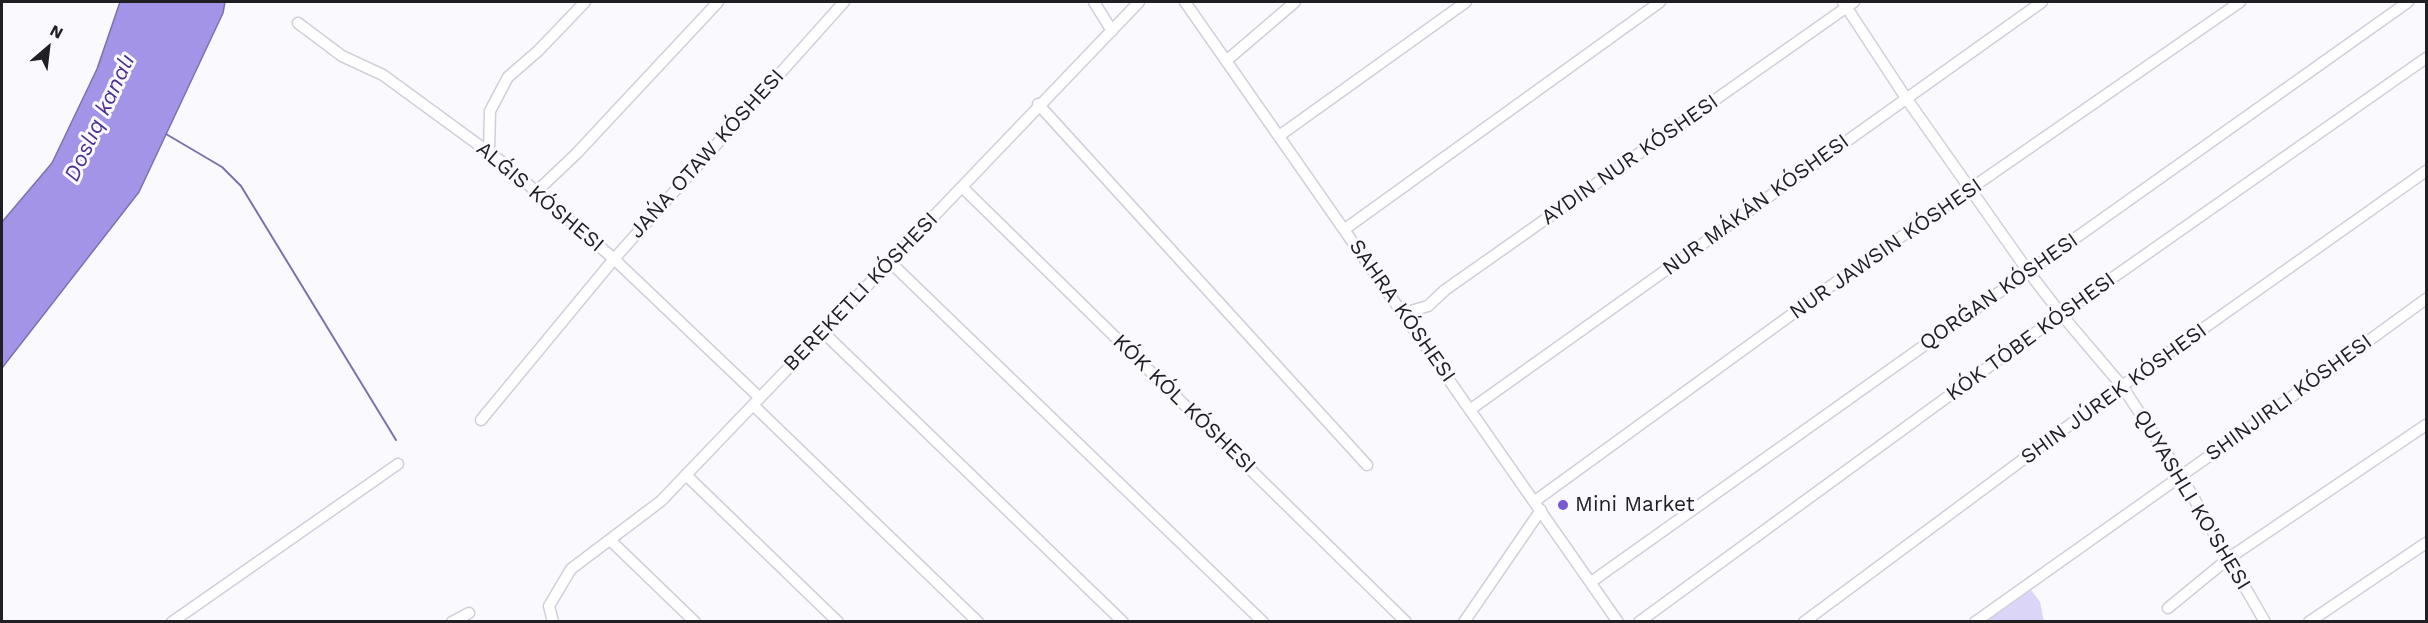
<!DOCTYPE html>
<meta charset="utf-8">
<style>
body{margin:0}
#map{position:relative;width:2428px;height:623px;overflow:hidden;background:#faf9fe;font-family:"Work Sans",sans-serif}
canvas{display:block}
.frame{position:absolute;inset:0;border:3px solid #202024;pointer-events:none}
.north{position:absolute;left:18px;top:18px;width:60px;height:60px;-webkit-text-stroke:4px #faf9fe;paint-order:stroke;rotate:28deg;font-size:16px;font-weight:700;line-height:24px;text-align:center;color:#202024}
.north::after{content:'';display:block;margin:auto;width:21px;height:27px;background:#202024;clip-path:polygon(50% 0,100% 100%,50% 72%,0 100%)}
</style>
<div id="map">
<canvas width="2428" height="623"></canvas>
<div class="frame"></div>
<div class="north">N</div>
</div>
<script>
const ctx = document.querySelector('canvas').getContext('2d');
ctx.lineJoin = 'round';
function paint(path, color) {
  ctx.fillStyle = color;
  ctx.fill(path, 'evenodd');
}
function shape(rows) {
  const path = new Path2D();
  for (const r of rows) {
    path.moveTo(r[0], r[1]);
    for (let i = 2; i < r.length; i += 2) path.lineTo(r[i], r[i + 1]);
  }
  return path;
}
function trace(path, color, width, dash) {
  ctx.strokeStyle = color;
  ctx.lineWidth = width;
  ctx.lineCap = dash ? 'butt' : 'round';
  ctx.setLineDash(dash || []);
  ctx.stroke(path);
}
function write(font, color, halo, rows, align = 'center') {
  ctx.font = font + ' "Work Sans",sans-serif';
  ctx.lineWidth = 6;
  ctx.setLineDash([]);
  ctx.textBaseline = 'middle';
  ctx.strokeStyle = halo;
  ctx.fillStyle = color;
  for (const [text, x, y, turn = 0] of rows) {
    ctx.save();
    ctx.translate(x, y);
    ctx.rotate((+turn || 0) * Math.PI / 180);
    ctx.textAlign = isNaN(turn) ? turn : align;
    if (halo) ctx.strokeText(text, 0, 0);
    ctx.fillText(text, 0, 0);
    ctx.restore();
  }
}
const green = shape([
 [2028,586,2040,602,2044,622,1981,622]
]);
const water = shape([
 [120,2,225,2,223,13,139,192,2,368,2,222,52,163,97,69,120,2]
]);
const stream = shape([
 [166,134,222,167,241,186,396,440]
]);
const street = shape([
 [1094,2,1112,31],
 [1185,2,1618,622],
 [1843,2,1906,98,2028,271,2061,314,2122,386,2181,476,2265,622],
 [298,23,342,56,383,75,502,162,614,259,760,398],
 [1226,61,1295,2],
 [1038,104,1367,465],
 [1279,136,1466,2],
 [489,152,490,111,508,77,538,51,585,2],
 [962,187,1406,622],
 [536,192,577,153,718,2],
 [1345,229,1660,2],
 [890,262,1263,622],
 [1404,313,1428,306,1445,290,1854,2],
 [823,332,1123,622],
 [753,405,978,622],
 [1471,409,2042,2],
 [481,420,614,259,844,2],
 [686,475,838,622],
 [1535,501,1846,275,2240,2],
 [610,540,695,622],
 [1591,582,2408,2],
 [2168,608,2229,558,2426,425],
 [172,622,398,464],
 [452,622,469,613],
 [553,622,549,606,571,569,661,501,1139,2],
 [1464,622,1541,510],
 [1639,622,2061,314,2426,58],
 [1804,622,2122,386,2426,171],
 [1975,622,2243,432,2426,299],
 [2309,622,2426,543]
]);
const markers = [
 [1563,505,6,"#7a5ad4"]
];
const streetNames = [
 ["JAŃA OTAW KÓSHESI",707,154,-48],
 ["AYDIN NUR KÓSHESI",1630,160,-35],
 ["ALǴIS KÓSHESI",540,197,40],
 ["NUR MÁKÁN KÓSHESI",1756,205,-36],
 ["NUR JAWSIN KÓSHESI",1886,249,-35],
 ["BEREKETLI KÓSHESI",861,292,-46],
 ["QORǴAN KÓSHESI",1999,292,-35],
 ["SAHRA KÓSHESI",1402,311,55],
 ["KÓK TÓBE KÓSHESI",2031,337,-36],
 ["SHIN JÚREK KÓSHESI",2114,394,-36],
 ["SHINJIRLI KÓSHESI",2289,398,-36],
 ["KÓK KÓL KÓSHESI",1184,404,44],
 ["QUYASHLI KO'SHESI",2192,500,59]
];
const poiNames = [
 ["Mini Market",1575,505]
];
const waterNames = [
 ["Doslıq kanalı",100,118,-65]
];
paint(green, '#dbd6f8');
paint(water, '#a494e8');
trace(water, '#7c71ad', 1.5);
trace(stream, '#7c71ad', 2);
trace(street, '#d1cfdb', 13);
trace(street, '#fff', 10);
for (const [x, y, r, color] of markers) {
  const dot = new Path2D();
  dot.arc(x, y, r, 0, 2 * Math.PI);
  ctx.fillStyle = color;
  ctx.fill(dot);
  trace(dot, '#faf9fe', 2);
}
write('21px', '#202024', '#faf9fe', streetNames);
write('21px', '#202024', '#faf9fe', poiNames, 'left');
write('italic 22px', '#4e3192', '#faf9fe', waterNames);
</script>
